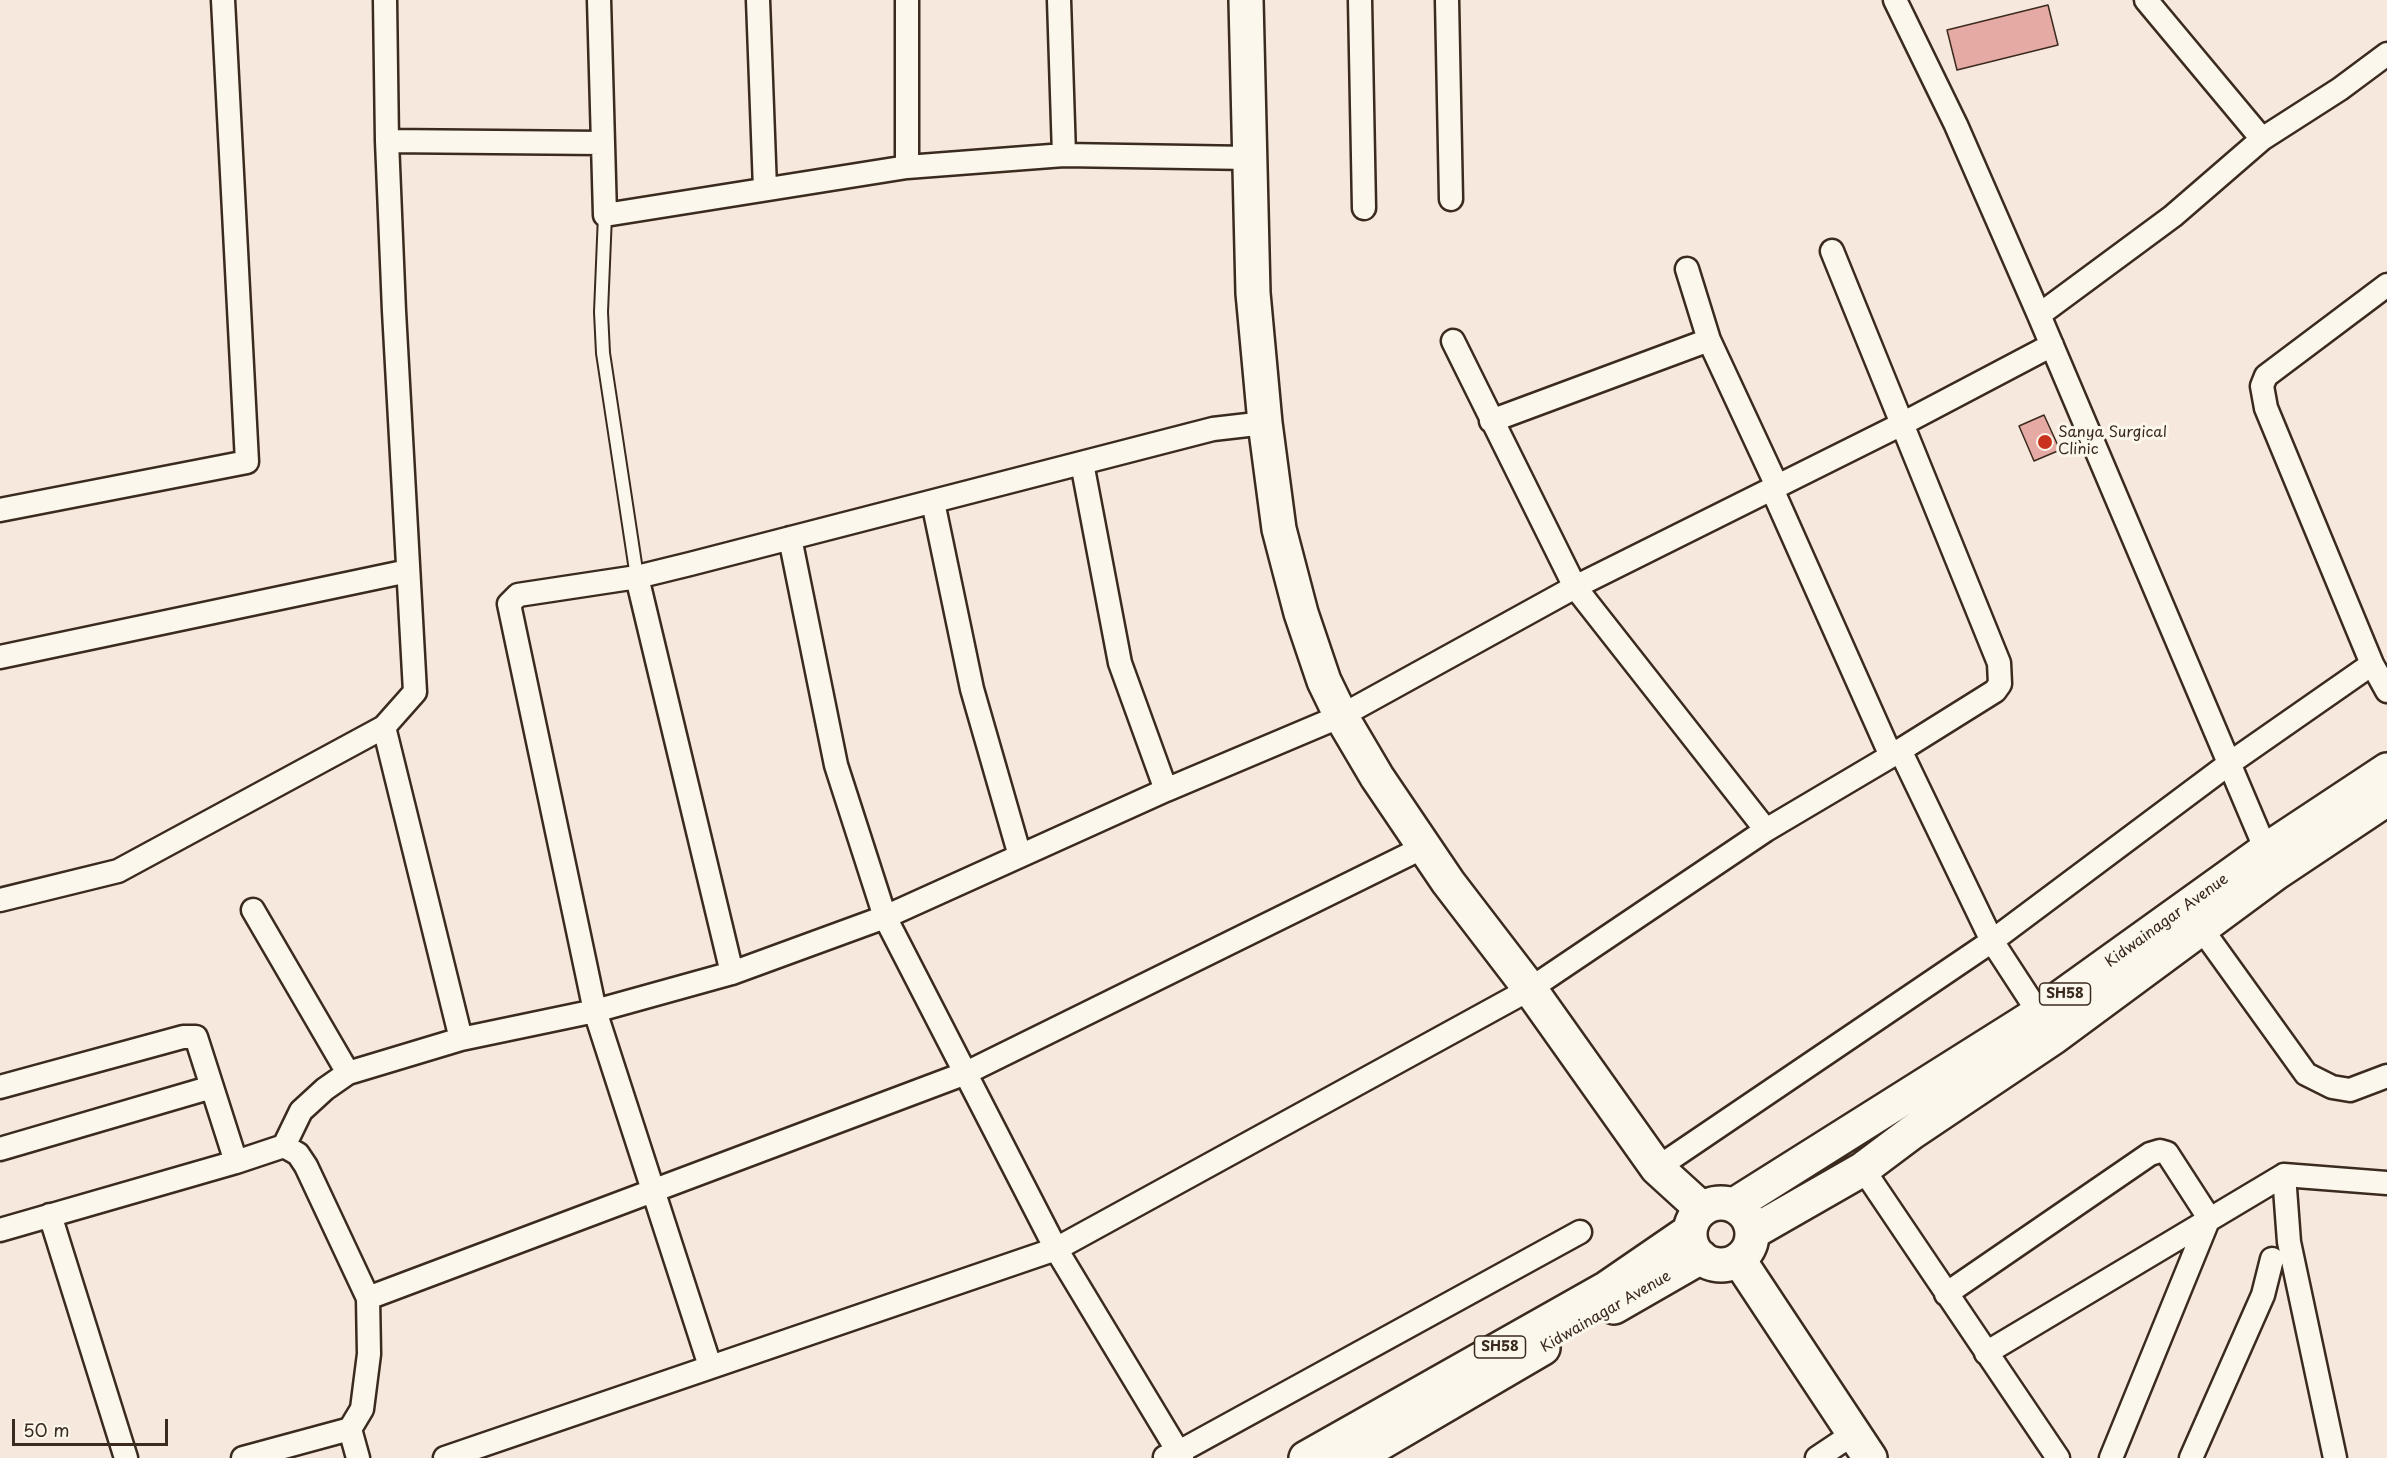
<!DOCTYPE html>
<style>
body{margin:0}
#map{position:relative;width:2387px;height:1458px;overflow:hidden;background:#f7e8dd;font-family:"Playpen Sans",sans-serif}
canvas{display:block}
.scale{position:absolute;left:12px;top:1419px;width:156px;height:27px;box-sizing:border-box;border:3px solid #3b2a1e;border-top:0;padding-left:8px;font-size:18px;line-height:21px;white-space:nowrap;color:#3b2a1e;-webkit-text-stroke:4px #fbf7ec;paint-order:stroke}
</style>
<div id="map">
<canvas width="2387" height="1458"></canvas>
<div class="scale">50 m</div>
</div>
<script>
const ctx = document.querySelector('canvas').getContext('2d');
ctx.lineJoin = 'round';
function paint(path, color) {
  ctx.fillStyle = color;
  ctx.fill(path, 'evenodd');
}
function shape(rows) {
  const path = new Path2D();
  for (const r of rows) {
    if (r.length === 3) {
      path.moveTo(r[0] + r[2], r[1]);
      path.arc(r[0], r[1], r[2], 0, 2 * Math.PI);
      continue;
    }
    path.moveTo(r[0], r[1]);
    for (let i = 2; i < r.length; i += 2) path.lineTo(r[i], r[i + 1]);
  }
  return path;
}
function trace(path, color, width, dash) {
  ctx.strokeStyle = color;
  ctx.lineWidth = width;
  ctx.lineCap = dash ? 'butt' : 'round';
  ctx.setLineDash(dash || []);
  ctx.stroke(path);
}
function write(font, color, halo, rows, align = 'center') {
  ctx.font = font + ' "Playpen Sans",sans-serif';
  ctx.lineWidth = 6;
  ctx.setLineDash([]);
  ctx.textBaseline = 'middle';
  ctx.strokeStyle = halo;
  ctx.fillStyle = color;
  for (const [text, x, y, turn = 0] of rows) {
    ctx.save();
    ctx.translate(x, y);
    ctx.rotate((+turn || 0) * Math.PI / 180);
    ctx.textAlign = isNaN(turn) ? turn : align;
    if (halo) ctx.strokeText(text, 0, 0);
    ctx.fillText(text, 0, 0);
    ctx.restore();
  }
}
const building = shape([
 [2048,5,2058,45,1957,70,1947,30,2048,5],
 [2044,415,2060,450,2034,461,2019,426,2044,415]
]);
const lane = shape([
 [605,215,601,312,603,353,637,577]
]);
const street = shape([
 [599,0,605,215,907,167,1064,155,1250,158],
 [758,0,765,189],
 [907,0,907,167],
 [1059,0,1064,155],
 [1360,0,1364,208],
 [1447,0,1451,199],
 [1895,0,1956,125,2039,315,2271,862],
 [2146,0,2262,139],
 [387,141,602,143],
 [1687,269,1709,340,1777,486],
 [2387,285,2266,376,2262,386,2266,408,2372,664,2387,691],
 [2039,315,2173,216,2262,139,2340,89,2387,54],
 [1453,341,1575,587,1766,830],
 [1491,421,1709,340],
 [1082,463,1120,663,1166,790],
 [1772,489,1891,756],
 [933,502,972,689,1020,856],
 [0,510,247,462,223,0],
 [790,538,836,765,885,917,1056,1249,1182,1458],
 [637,577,732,973],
 [0,657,408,571],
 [384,727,461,1039,595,1011,732,973,885,917,1166,790,1341,716,1575,587,1902,424,2052,345],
 [1900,750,1992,941,2046,1024],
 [0,900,118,871,384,727,415,692,394,311,387,141,385,0],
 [253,910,348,1073,461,1039],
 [2201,928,2306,1074,2332,1087,2350,1090,2387,1076],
 [0,1087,183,1037,196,1037,236,1162],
 [0,1149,212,1087],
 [1657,1168,1992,941,2230,763,2372,664],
 [1863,1169,2058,1458],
 [2284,1175,2289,1242,2335,1458],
 [50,1215,126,1458],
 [0,1230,236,1162,284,1146,301,1111,325,1089,348,1073],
 [1946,1294,2150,1154,2160,1151,2167,1153,2209,1218,2111,1458],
 [368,1298,966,1073,1424,847],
 [1986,1353,2284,1175,2387,1183],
 [710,1366,595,1011,509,604,518,595,637,577,690,564,1213,429,1265,423],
 [350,1429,358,1458],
 [1165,1457,1179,1452,1580,1232],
 [243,1458,350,1429,362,1409,369,1354,368,1298,306,1166,298,1154,284,1146],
 [445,1458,1056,1249,1530,989,1766,830,1891,756,1995,691,2000,684,1999,663,1832,251],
 [1817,1458,1853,1434],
 [2191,1458,2263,1295,2272,1259]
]);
const secondary = shape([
 [1246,0,1253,293,1265,423,1279,529,1301,613,1324,681,1341,716,1377,777,1448,882,1530,989,1657,1168,1702,1209],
 [1739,1260,1870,1458]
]);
const primary = shape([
 [1721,1234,31],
 [1734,1205,2039,1013,2266,850,2387,770],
 [1753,1232,1863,1169,1911,1133,2054,1037,2276,873,2387,799],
 [1614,1307,1701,1257],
 [1306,1458,1607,1288,1690,1231],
 [1355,1458,1543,1348]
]);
const markers = [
 [2045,442,8,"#c8321e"]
];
const shields = [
 [2065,994,51],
 [1500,1347,51]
];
const shieldNames = [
 ["SH58",2065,994],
 ["SH58",1500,1347]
];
const poiNames = [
 ["Sanya Surgical",2058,433],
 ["Clinic",2058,450]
];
const streetNames = [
 ["Kidwainagar Avenue",2167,921,-36],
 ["Kidwainagar Avenue",1606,1312,-30]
];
paint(building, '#e5aaa3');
trace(building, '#3b2a1e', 1.5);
trace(lane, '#3b2a1e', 16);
trace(street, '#3b2a1e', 27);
trace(secondary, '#3b2a1e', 38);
trace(primary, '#3b2a1e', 38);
trace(lane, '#fbf7ec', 12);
trace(street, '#fbf7ec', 22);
trace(secondary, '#fbf7ec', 33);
trace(primary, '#fbf7ec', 33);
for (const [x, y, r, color] of markers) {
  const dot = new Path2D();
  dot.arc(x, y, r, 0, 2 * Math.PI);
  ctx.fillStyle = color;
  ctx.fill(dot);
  trace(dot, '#fbf7ec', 2);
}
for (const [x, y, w] of shields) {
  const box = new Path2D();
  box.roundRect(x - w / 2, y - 11, w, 22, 4.5);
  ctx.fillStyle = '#fbf7ec';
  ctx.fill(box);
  trace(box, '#3b2a1e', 1.5);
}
write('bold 14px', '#3b2a1e', null, shieldNames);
write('15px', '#3b2a1e', '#fbf7ec', poiNames, 'left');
write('15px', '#3b2a1e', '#fbf7ec', streetNames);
</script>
